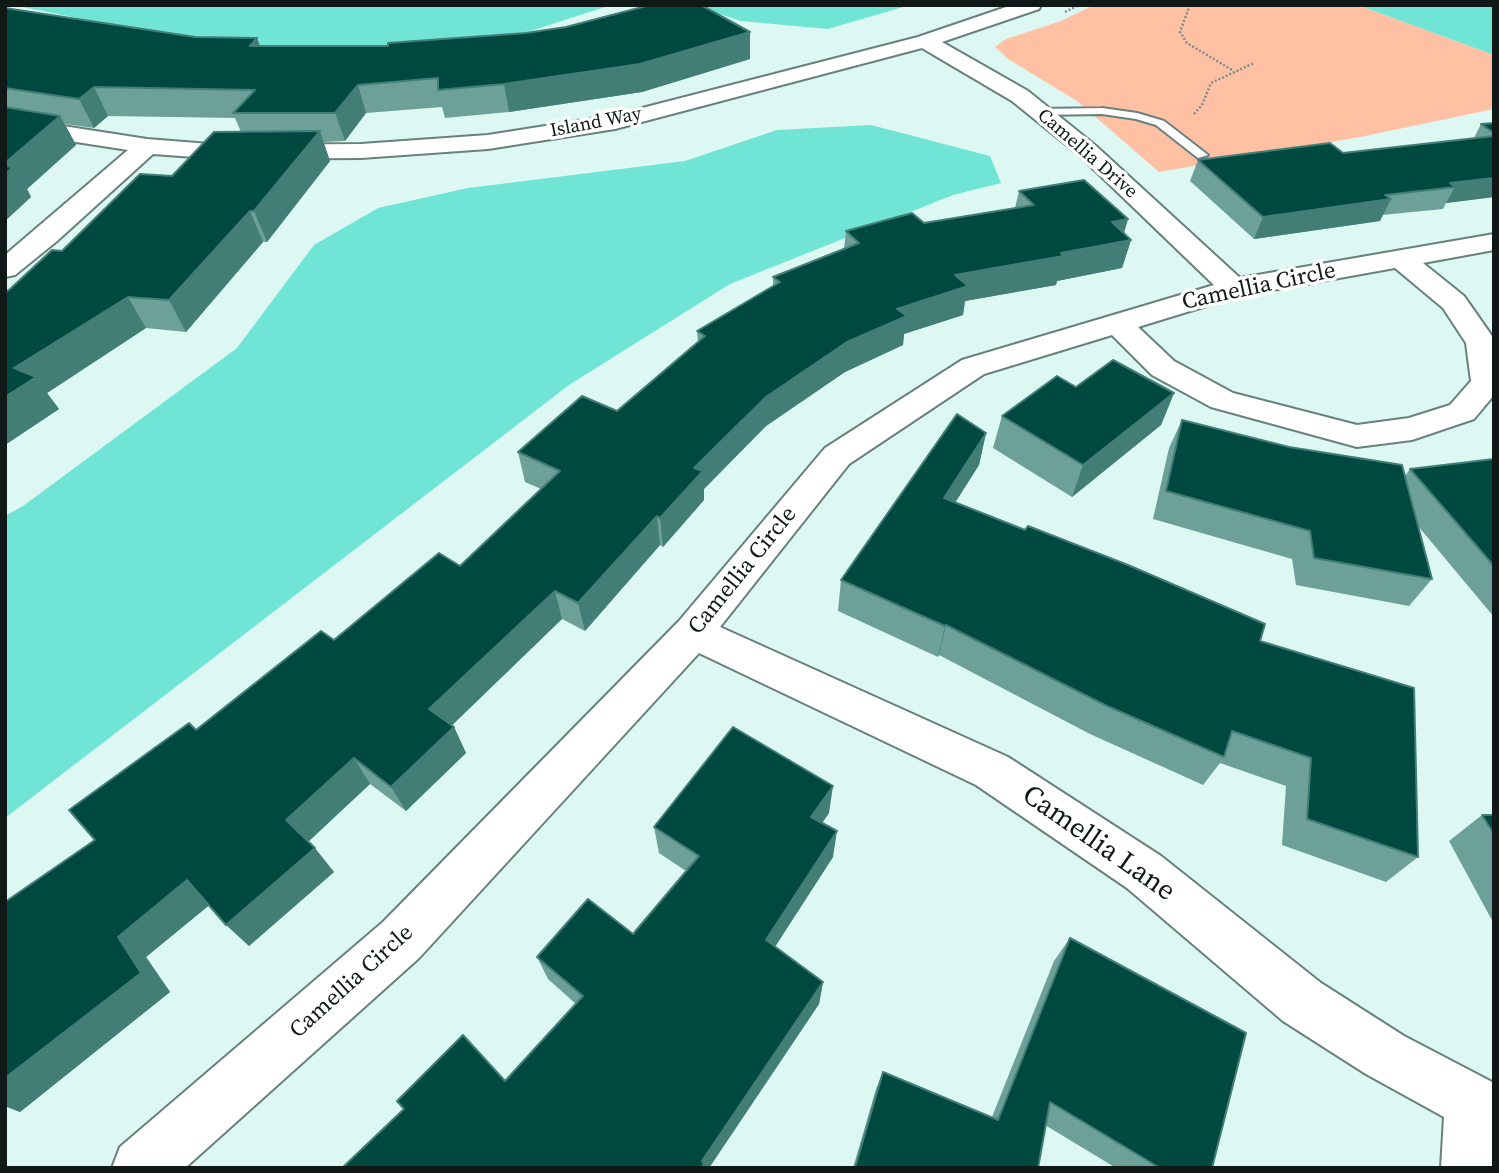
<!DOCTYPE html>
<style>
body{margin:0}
#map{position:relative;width:1499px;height:1173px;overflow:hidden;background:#ddf8f3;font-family:"Source Serif 4",serif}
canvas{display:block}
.frame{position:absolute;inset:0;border:7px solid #101918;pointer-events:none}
</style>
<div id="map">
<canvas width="1499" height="1173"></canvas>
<div class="frame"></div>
</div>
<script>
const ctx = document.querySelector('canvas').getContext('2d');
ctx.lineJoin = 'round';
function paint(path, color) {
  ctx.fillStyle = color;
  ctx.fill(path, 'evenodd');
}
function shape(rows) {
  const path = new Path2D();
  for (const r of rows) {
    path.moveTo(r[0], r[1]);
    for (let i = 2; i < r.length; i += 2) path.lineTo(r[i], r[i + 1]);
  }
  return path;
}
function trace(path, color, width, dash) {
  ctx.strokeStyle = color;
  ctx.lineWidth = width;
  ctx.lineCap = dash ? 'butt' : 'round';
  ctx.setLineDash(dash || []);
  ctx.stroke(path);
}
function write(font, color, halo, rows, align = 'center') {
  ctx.font = font + ' "Source Serif 4",serif';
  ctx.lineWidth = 7;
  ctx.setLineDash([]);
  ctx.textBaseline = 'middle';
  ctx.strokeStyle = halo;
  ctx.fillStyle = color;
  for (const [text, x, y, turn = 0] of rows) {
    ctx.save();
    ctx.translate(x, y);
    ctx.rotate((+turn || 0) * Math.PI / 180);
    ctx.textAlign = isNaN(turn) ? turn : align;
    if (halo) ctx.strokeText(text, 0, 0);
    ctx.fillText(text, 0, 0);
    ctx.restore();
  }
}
const green = shape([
 [1094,5,1356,5,1366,8,1494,55,1494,109,1360,137,1159,172,1077,101,1008,59,995,47,1006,39,1061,21]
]);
const water = shape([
 [12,5,611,5,500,41,312,52,198,42],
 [692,5,910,5,828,29,741,21],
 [1356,5,1494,5,1494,55,1366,8],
 [871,125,990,156,1001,183,953,195,730,284,569,385,5,818,5,516,23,506,237,348,314,245,378,208,468,188,685,161,777,130]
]);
const path = shape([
 [1190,5,1180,32,1187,43,1232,70],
 [1065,12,1079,5],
 [1194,114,1202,105,1211,83,1254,63]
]);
const service = shape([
 [1102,108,1137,113,1164,121,1208,155,1198,158,1156,125,1136,119,1102,114,1040,115,1034,112,1040,109,1102,108]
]);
const minor = shape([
 [1012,5,1041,5,1039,9,942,42,1028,91,1096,146,1240,278,1494,234,1494,250,1423,263,1464,296,1494,339,1494,395,1474,419,1412,440,1357,447,1211,407,1152,375,1112,335,984,374,849,464,720,627,1008,757,1161,856,1321,983,1404,1036,1494,1083,1494,1168,1441,1168,1444,1117,1366,1074,1283,1021,1127,888,976,785,699,653,419,958,185,1168,112,1168,120,1147,383,922,679,621,825,448,962,360,1214,285,1080,156,1012,101,922,48,615,129,488,149,361,158,222,159,153,154,57,241,15,275,5,277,5,255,128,150,5,131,5,117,147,139,222,145,361,144,488,135,615,115,918,37,1012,5],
 [1395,268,1443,308,1466,343,1471,381,1450,405,1409,418,1357,425,1233,393,1174,361,1138,327,1239,296,1395,268]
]);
const wall = shape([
 [5,8,195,37,257,38,260,46,750,59,642,92,509,112,445,118,442,107,366,113,345,141,323,142,330,161,267,242,263,242,186,332,146,328,47,393,59,409,5,445,5,292,62,251,172,176,241,132,235,118,108,116,94,128,65,124,76,145,27,189,31,197,5,221],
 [1494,123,1494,197,1446,203,1443,209,1382,215,1380,221,1254,239,1190,181,1198,160,1343,153,1474,138,1481,124],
 [1019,191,1128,219,1124,233,1131,240,1122,268,1057,281,1056,285,965,301,963,315,904,334,903,345,845,372,766,426,704,489,704,500,663,547,660,545,585,631,562,619,452,725,454,727,466,753,406,811,370,784,308,841,334,872,249,946,209,905,146,957,170,992,20,1112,5,1106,5,902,95,840,196,730,334,640,460,566,541,489,525,482,518,452,617,411,698,342,697,331,773,286,773,277,844,249,846,231,924,223,1015,208],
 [1174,393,1161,425,1072,497,993,448,1002,416],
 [1182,420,1405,476,1410,469,1494,459,1494,617,1418,526,1432,579,1409,606,1296,585,1292,559,1153,519,1169,448],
 [986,433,979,465,955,502,1260,641,1418,857,1386,882,1282,845,1286,786,1220,763,1203,785,1090,734,939,655,938,657,838,611,841,580],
 [829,813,822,823,833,857,775,947,823,982,819,1004,709,1168,342,1168,505,1081,576,1004,548,979,537,957,633,934,686,871,659,853,654,827],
 [1482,815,1494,815,1494,924,1449,841],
 [1070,938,1212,1168,1116,1168,1045,1125,1038,1168,853,1168,876,1089,883,1072,992,1117,1054,961]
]);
const shadedWall = shape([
 [750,32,750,59,642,92,509,112,504,84],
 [257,38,267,65,250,46],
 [358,85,366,113,345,141,335,113],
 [94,87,108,116,94,128,79,99],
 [60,116,76,145,27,189,31,197,5,221,5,163],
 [320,131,330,161,267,242,254,211],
 [1494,178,1494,197,1446,203,1455,187,1450,183],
 [1391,199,1380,221,1254,239,1263,217],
 [250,211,263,242,186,332,169,300],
 [1128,219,1121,242,1131,240,1122,268,1057,281,1056,285,965,301,963,315,904,334,903,345,845,372,766,426,704,489,704,500,663,547,660,518,694,468,766,397,897,309,955,275,1061,253,1112,222],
 [128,297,146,328,47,393,59,409,5,445,5,397,14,368],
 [1174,393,1161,425,1072,497,1083,465],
 [986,433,979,465,938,530,944,498],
 [657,516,660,545,585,631,578,603],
 [555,591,562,619,442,735,429,709],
 [946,625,939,655,938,657,945,626],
 [454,727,466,753,406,811,391,787],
 [354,758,370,784,306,844,286,820],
 [833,786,829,813,808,843,811,817],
 [837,831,833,857,765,962,766,940],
 [315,848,334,872,249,946,226,925],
 [187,880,212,903,146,957,170,992,20,1112,5,1106,5,1078,118,937],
 [823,982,819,1004,709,1168,701,1168,702,1161]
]);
const building = shape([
 [650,5,701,5,750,32,640,64,504,84,438,90,438,78,358,85,335,113,233,113,255,90,94,87,79,99,5,88,5,8,195,37,257,38,250,46,388,46,388,43,526,33,566,27,650,5],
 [5,107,60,116,5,163,5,107],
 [1494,123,1494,133,1481,124,1494,123],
 [320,131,254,211,250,211,169,300,128,297,14,368,36,377,5,397,5,292,9,290,52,250,62,251,140,174,172,176,214,132,320,131],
 [1494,136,1494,178,1450,183,1455,187,1385,195,1391,199,1263,217,1198,160,1330,143,1343,153,1494,136],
 [5,166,13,167,5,174,5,166],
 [1084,180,1128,219,1112,222,1131,240,1061,253,1063,256,955,275,968,286,897,309,907,316,847,342,766,397,694,468,703,471,660,518,657,516,578,603,555,591,429,709,454,727,391,787,354,758,286,820,315,848,226,925,187,880,118,937,141,973,5,1078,5,902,95,840,69,810,189,723,196,730,321,631,334,640,439,553,460,566,560,471,518,452,582,396,617,411,705,336,697,331,780,282,773,277,859,243,846,231,912,213,924,223,1034,205,1019,191,1084,180],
 [1113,360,1174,393,1083,465,1002,416,1057,376,1076,387,1113,360],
 [957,414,986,433,944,498,1025,530,1028,526,1128,565,1265,624,1260,641,1414,688,1418,857,1307,819,1311,758,1232,731,1224,757,1105,705,946,625,945,626,841,580,957,414],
 [1182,420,1289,447,1402,465,1432,579,1314,558,1310,531,1166,491,1182,420],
 [1494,459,1494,566,1410,469,1494,459],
 [733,727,833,786,811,817,837,831,766,940,823,982,702,1161,704,1164,701,1168,342,1168,404,1109,397,1101,463,1035,505,1081,583,996,537,957,588,899,633,934,699,856,654,827,733,727],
 [1482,815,1494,815,1494,834,1482,815],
 [1070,938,1246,1033,1212,1168,1160,1168,1050,1102,1038,1168,855,1168,883,1072,998,1120,1070,938]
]);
const farStreetnames = [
 ["Island Way",596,123,-11],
 ["Camellia Drive",1087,154,41]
];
const streetNames = [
 ["Camellia Circle",1259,287,-12],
 ["Camellia Circle",743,571,-51],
 ["Camellia Circle",352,982,-42]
];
const nearStreetnames = [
 ["Camellia Lane",1098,844,35]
];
paint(green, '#ffc0a4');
paint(water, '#70e5d5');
trace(service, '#68817c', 4);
trace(minor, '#68817c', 4);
trace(path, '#7c8e8b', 2.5, [2, 2]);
paint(service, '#fff');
paint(minor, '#fff');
paint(wall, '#6ea09a');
paint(shadedWall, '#427e76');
paint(building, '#004941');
trace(building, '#427e76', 2);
write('19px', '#101918', '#fff', farStreetnames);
write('23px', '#101918', '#fff', streetNames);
write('28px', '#101918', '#fff', nearStreetnames);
</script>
